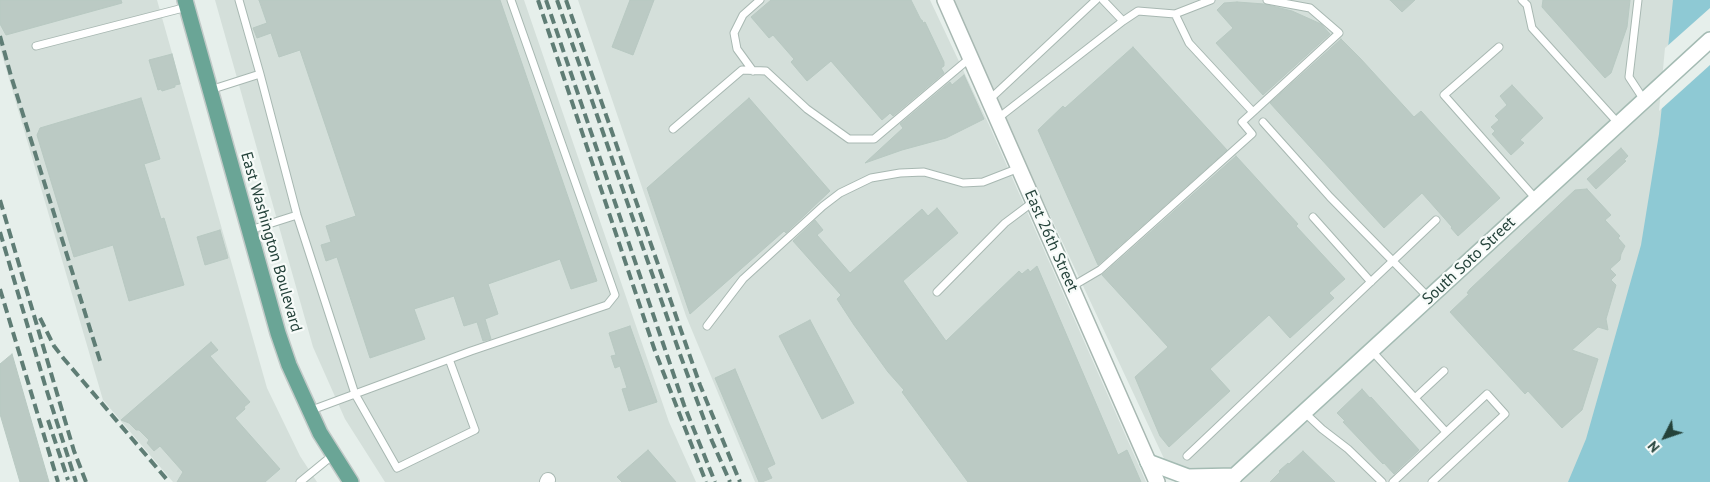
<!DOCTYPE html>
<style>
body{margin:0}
#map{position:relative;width:1710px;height:482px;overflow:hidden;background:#e6efeb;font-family:"PT Sans",sans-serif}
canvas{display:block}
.north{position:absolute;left:1640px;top:412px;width:50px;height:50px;-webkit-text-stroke:4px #f7fbf9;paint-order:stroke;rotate:229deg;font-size:14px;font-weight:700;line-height:20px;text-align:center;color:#24423a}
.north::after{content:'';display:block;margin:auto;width:18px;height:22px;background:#24423a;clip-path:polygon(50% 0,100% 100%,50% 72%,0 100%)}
</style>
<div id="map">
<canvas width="1710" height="482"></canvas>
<div class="north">N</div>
</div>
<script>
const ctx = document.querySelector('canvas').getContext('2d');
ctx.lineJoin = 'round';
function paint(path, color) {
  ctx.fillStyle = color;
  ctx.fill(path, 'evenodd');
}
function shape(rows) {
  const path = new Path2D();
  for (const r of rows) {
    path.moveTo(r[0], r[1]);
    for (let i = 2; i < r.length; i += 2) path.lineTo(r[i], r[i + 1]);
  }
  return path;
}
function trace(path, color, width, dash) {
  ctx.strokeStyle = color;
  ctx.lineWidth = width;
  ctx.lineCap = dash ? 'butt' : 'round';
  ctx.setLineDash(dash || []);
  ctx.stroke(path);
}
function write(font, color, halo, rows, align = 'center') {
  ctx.font = font + ' "PT Sans",sans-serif';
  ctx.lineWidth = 4.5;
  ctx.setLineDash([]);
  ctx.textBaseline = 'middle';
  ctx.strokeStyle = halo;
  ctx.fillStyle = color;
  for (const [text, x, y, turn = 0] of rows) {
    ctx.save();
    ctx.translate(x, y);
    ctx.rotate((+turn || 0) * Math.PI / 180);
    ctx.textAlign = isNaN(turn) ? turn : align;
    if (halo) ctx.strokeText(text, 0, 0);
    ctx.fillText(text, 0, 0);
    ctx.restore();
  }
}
const built = shape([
 [0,0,157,0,267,388,300,456,317,482,173,482,103,400,0,48],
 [215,0,524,0,669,422,696,482,385,482,345,419,313,347],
 [578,0,930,0,989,125,1146,482,755,482,686,316],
 [949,0,1710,0,1710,482,1175,482]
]);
const water = shape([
 [1673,0,1710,0,1710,482,1568,482,1586,439,1641,245,1659,134]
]);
const pier = shape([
 [1710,8,1710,65,1659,111,1665,48]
]);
const building = shape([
 [0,0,121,0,122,3,6,35,0,24,0,0],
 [259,0,500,0,597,281,571,289,560,259,488,284,498,314,485,319,491,339,483,341,477,322,464,326,454,296,414,309,425,339,370,358,337,257,326,261,321,245,331,242,326,226,356,216,300,50,279,57,271,33,257,38,253,28,267,23,259,0],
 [630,0,654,0,633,55,612,47,630,0],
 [771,0,911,0,921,20,922,20,923,23,925,22,944,62,944,66,941,68,944,73,893,116,890,113,889,114,882,120,831,61,807,81,791,62,794,59,773,35,769,38,751,17,771,0],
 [1390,0,1415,0,1402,12,1390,0],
 [1543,0,1630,0,1627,27,1611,73,1605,78,1542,7,1543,0],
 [1237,2,1264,4,1292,11,1321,24,1330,34,1263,95,1216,43,1233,28,1217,10,1224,3,1237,2],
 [1341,39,1360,58,1414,117,1421,111,1500,198,1458,236,1451,228,1452,227,1422,193,1384,228,1270,103,1341,39],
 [1133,47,1227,150,1098,265,1038,130,1063,106,1065,108,1133,47],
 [172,54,180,84,175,85,175,87,162,91,161,89,158,90,149,60,172,54],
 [964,75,984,119,946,138,902,150,865,163,903,128,900,124,950,82,952,85,964,75],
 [1512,85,1543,118,1520,140,1524,143,1511,155,1492,134,1495,131,1491,127,1499,120,1495,116,1507,105,1500,96,1512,85],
 [141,98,160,159,144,164,161,219,164,218,184,285,129,301,113,245,74,257,37,135,40,128,141,98],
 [749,98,830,191,786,233,784,231,690,314,647,188,749,98],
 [1621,148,1628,156,1624,160,1626,161,1596,189,1587,179,1621,148],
 [1236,156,1298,224,1296,226,1345,279,1329,293,1334,298,1290,338,1269,315,1210,369,1230,391,1169,447,1160,436,1135,377,1168,347,1102,275,1236,156],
 [1587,189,1611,215,1605,220,1620,236,1618,238,1625,246,1621,254,1620,260,1610,269,1616,275,1611,280,1616,285,1606,319,1608,330,1598,327,1572,350,1598,359,1582,410,1562,428,1528,391,1525,394,1450,312,1469,294,1467,293,1470,289,1575,190,1587,189],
 [937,208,958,233,903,281,946,341,1019,271,1022,274,1028,269,1030,272,1037,266,1118,455,1127,450,1141,482,968,482,902,392,904,390,888,372,854,325,837,299,841,295,793,241,815,220,823,230,817,235,850,273,922,209,928,216,937,208],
 [220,230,228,258,205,265,197,237,220,230],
 [810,320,854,403,822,419,779,336,810,320],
 [630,326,657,402,629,411,622,389,627,388,620,366,615,368,611,356,616,355,609,333,630,326],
 [211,342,218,350,210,356,250,402,244,407,245,409,235,418,280,469,265,482,177,482,183,472,160,446,154,451,147,443,149,440,139,430,136,430,129,423,121,420,211,342],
 [12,354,49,482,20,482,0,414,0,364,12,354],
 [735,369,775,464,767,468,772,478,762,482,759,482,715,378,735,369],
 [1362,389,1370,398,1371,397,1419,450,1394,474,1384,463,1383,464,1343,422,1345,421,1337,413,1362,389],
 [648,450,676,482,622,482,617,477,648,450],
 [1303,451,1335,482,1270,482,1280,472,1279,471,1288,463,1289,464,1303,451]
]);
const service = shape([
 [239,0,260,74,297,215,355,394,397,468,475,430,449,359],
 [1103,0,1123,21,1138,11,1175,14,1211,0],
 [1522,0,1527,5,1532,28,1618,123],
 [1638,0,1629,77,1644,100],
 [1175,14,1189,43,1253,112,1339,33,1310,8,1267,0],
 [36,46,187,7],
 [1499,47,1444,95,1536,199],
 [753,71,737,49,734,33,743,15,760,0],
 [210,90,260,74],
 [989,100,1096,0],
 [997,119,1123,21],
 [1263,122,1330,197,1429,298],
 [673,129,742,70,766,71,807,109,849,139,874,139,970,58],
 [1313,217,1371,282],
 [250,230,297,215],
 [1071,287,1100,270,1252,134,1242,122,1253,112],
 [937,292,1005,223,1033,202],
 [707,326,743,279,823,206,840,193,871,178,900,173,924,172,963,183,983,182,1019,168],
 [1371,350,1446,432],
 [1415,398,1444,371],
 [309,411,471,351,607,305,615,295,511,0],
 [1304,412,1322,429,1348,449,1382,482],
 [1187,456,1436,220],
 [300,482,333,455],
 [1393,482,1487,394,1505,414,1432,482]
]);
const minor = shape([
 [547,482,548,480]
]);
const tertiary = shape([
 [945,0,1157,482]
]);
const secondary = shape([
 [1148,462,1188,477,1235,476],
 [1228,482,1710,40]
]);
const primary = shape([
 [185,0,278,333,289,365,320,433,351,482]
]);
const rail = shape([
 [538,0,655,351,706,482],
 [546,0,684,405,715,482],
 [557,0,681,357,712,441,730,482],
 [566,0,700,385,740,482],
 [0,36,11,76,101,364],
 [0,200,74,451,86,482],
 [0,232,45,385,76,482],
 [0,289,58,482],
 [40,318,54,346,64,359,169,482],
 [48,420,68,480]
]);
const streetNames = [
 ["East 26th Street",1051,241,66],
 ["East Washington Boulevard",271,242,74],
 ["South Soto Street",1469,261,-43]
];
paint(built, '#d4dfda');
paint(water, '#8ec9d4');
paint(pier, '#e6efeb');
paint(building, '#bbcac4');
trace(building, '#b8c9c2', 1);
trace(service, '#a8b8b2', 9);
trace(minor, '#a8b8b2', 16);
trace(tertiary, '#a8b8b2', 18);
trace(secondary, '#a4bbb3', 18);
trace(primary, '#c2cac8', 18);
trace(service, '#fff', 7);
trace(minor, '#fff', 14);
trace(tertiary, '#fff', 15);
trace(secondary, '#fff', 15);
trace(primary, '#6aa596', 15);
trace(rail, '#5f7d75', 4, [10, 5]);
write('16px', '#24423a', '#f7fbf9', streetNames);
</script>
